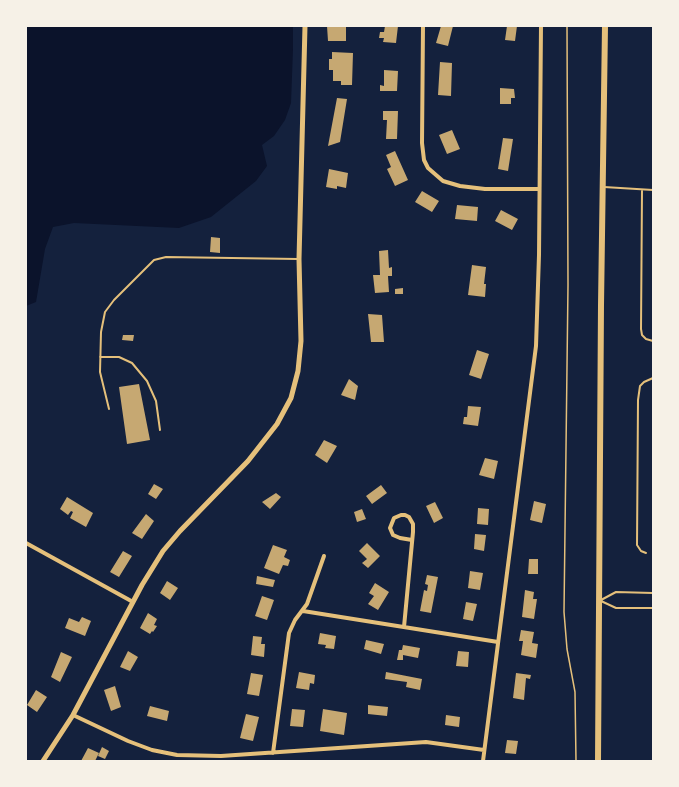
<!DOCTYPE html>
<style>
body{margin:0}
#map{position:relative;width:679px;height:787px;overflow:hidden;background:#14213d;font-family:"Fira Sans",sans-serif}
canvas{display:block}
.frame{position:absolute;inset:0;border:27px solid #f6f1e7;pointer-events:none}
</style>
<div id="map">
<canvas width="679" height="787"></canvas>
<div class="frame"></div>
</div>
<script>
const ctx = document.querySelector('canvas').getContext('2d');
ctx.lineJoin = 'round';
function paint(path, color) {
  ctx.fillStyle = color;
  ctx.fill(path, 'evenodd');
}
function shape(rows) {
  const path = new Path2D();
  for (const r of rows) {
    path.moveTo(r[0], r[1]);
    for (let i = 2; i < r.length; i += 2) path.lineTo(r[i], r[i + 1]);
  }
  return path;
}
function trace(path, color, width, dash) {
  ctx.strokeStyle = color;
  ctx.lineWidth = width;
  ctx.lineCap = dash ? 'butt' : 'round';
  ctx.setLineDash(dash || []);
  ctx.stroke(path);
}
const water = shape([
 [26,26,293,26,293,49,291,103,285,120,274,136,262,145,267,166,256,181,211,217,179,228,74,223,53,227,45,249,36,302,26,306]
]);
const building = shape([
 [327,26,346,26,346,41,328,41],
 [385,26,398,26,396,43,383,42,384,38,379,38,380,32,384,32],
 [441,26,453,26,448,46,436,43],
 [507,26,517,26,515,41,505,40],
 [332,52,353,53,352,85,341,85,341,81,333,81,333,70,329,70,329,59,332,59],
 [440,62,452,63,451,96,438,95],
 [384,70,398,71,397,91,380,91,380,85,384,86],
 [500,88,514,89,515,98,511,98,511,104,500,104],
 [337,98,347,99,340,142,328,146],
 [383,111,398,111,397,139,386,139,387,120,383,120],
 [452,130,460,149,447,154,439,135],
 [503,138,513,139,508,171,498,169],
 [395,151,408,180,395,186,387,169,391,167,386,155],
 [329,169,348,173,346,188,337,186,337,189,326,187],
 [422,191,439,201,432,212,415,202],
 [457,205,478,207,477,221,455,219],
 [501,210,518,219,512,230,495,221],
 [211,237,220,238,220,253,210,252],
 [388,250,389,268,392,267,392,276,388,276,389,292,375,293,373,275,380,275,379,251],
 [472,265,486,267,484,284,486,284,485,297,468,295],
 [403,288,403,294,395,294,395,289],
 [368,314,382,315,384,342,371,342],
 [123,335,134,335,133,341,122,340],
 [477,350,489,354,481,379,469,375],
 [349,379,358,386,355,400,341,395],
 [139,384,150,440,127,444,119,387],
 [468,406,481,407,478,426,463,424,464,417,467,417],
 [324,440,337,446,327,463,315,455],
 [485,458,498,461,494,479,479,475],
 [154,484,163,489,156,499,148,494],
 [381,485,387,493,372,504,366,496],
 [276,493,281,497,270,509,262,502],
 [67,497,93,513,86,527,70,518,73,512,71,511,68,515,60,509],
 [534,501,546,504,542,523,530,520],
 [435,502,443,518,434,523,426,506],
 [478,508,489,509,488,525,477,524],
 [362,509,366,519,357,522,354,512],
 [146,514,154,521,142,539,132,533],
 [475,534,486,535,484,551,474,549],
 [367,543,380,556,368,568,362,563,367,559,359,551],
 [273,545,287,550,284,557,290,560,288,566,283,565,279,574,264,568],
 [123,551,132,556,119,577,110,572],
 [529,559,538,559,538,574,528,574],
 [470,571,483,573,480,590,468,588],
 [427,575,438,577,431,613,420,611,424,590,427,591,428,585,425,584],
 [257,576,275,580,273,587,256,584],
 [167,581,178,588,170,600,160,593],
 [375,583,389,592,378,610,368,604,374,596,369,593],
 [525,590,534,592,533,599,537,599,534,619,522,617],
 [262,596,274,600,267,620,255,616],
 [466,602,477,604,473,621,463,619],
 [148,613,157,619,154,625,157,626,153,632,152,631,150,634,140,628],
 [82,617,91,621,85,636,65,628,69,618,79,622],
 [521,630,534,632,532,643,538,644,536,658,521,655,523,641,519,641],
 [320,633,336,636,334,649,325,648,326,645,318,644],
 [253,636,262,637,261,644,265,644,264,657,251,655],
 [366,640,384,644,381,654,364,649],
 [403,645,420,648,418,658,403,655,403,660,397,660,399,650,402,650],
 [128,651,138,657,130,671,120,667],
 [458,651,469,652,468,667,456,666],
 [61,652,72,657,60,682,51,677],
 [299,672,315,675,314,684,310,683,309,690,296,688],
 [386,672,422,679,420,690,406,687,407,682,385,679],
 [251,673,263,675,259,696,247,694],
 [516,673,531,675,530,679,526,678,524,700,513,698],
 [115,686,121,707,111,711,104,690],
 [36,690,47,697,37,712,27,705],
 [368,705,388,707,387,716,368,714],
 [150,706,169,711,167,721,147,716],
 [292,709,305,710,303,727,290,726],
 [323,709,347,713,344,735,320,731],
 [246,714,259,717,253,741,240,738],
 [446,715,460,717,459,727,445,725],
 [507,740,518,741,516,754,505,753],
 [102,747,109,751,105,759,98,756],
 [88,748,99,753,95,761,81,761]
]);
const path = shape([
 [567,26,568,285,564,612,567,649,575,692,576,761]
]);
const service = shape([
 [604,187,653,190],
 [642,190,641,329,642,335,646,339,653,341],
 [100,357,119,357,132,363,147,381,156,401,160,430],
 [109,409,100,372,101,332,105,312,114,300,154,260,166,257,298,259],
 [646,553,641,551,637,545,638,400,640,386,644,382,653,378],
 [601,600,616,592,653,593],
 [601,601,616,608,653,608]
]);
const minor = shape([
 [423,26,422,143,424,160,428,168,443,181,460,186,485,189,539,189],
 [26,543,133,602],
 [303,611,498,642],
 [404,627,413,532,413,524,409,517,405,515,401,515,394,518,390,528,393,535,400,538,412,540],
 [73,715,128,741,152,750,177,755,221,756,426,742,484,750],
 [273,753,289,633,295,620,307,604,324,556],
 [483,761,536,346,539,255,541,26]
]);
const tertiary = shape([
 [43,761,73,715,142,585,163,551,180,531,248,461,277,424,291,398,298,371,301,341,299,259,305,26]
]);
const primary = shape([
 [598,761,601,305,605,26]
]);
paint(water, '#0b132b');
paint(building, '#c6a872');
trace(path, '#e5c07b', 1.5);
trace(service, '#e5c07b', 2);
trace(minor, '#e5c07b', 4);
trace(tertiary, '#e5c07b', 5);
trace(primary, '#e5c07b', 6);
</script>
